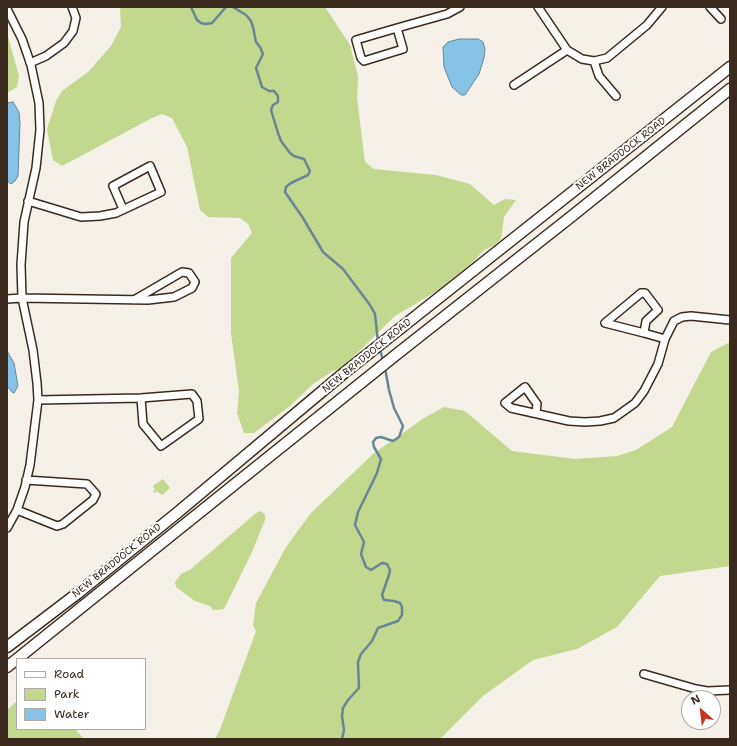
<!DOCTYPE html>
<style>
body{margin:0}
#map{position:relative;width:737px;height:746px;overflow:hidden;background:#f6f1e8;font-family:"Shantell Sans",sans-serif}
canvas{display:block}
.frame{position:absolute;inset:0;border:8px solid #3b2a1e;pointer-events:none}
.legend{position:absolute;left:16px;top:658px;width:130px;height:72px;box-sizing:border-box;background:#fff;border:1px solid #b1aaa5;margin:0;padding:5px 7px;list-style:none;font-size:12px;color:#3b2a1e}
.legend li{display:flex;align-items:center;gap:8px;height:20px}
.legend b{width:20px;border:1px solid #b1aaa5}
.north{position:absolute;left:681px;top:690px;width:40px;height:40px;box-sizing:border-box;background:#fff;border:1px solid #b1aaa5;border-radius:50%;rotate:332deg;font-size:11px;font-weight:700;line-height:16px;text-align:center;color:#3b2a1e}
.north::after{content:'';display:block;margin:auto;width:14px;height:18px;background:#c8321e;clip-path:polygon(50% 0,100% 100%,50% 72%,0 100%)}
</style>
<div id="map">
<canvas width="737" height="746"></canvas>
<div class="frame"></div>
<ul class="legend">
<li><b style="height:5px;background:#fff"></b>Road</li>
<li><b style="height:11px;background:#c1d88e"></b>Park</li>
<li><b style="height:11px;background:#86c3e6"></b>Water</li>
</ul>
<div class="north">N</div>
</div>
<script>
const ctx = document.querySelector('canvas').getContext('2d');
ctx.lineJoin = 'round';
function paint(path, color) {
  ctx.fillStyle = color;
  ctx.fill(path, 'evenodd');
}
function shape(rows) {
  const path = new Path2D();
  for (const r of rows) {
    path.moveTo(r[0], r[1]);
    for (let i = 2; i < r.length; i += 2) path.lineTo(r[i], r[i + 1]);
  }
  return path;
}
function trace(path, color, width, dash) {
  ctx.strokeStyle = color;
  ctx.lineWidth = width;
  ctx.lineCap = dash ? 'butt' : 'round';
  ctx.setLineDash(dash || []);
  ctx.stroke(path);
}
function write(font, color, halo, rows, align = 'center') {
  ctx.font = font + ' "Shantell Sans",sans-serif';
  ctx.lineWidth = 4;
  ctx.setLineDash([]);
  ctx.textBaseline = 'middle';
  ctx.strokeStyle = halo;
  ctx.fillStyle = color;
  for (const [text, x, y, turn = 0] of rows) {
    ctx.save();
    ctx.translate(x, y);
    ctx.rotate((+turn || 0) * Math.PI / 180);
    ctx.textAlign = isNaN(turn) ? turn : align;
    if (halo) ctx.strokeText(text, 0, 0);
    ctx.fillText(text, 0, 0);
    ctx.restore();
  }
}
const green = shape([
 [120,7,325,7,350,45,358,76,357,98,365,162,374,169,436,175,470,184,494,205,505,199,516,200,504,217,501,239,493,246,483,251,474,261,440,289,395,316,342,368,333,371,313,384,290,406,254,433,244,433,237,413,239,392,231,333,231,258,252,233,248,224,240,218,208,217,200,210,187,147,172,118,162,114,152,118,62,166,53,160,47,129,56,101,62,91,88,72,111,46,121,27],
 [7,33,19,76,17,87,7,93],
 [730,342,730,566,660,576,617,627,577,649,533,660,483,696,440,739,215,739,219,732,256,631,253,625,256,603,286,547,311,513,373,454,424,418,444,407,465,411,512,451,575,459,617,456,636,450,672,427,711,352],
 [163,479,170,488,162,495,156,491,155,493,153,492,155,489,153,487,154,485],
 [261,511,265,515,265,520,252,552,224,609,213,610,210,606,195,601,176,587,175,582,181,574,191,569,256,513],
 [17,701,17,729,75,729,84,739,7,739,7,710]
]);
const water = shape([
 [459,39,478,39,483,42,485,49,484,58,479,74,465,95,461,95,452,87,444,67,443,47,448,42,459,39],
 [13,102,19,112,20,123,18,176,15,181,11,184,7,181,7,103,13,102],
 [7,351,14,363,18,386,14,393,12,392,7,386,7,351]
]);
const stream = shape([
 [191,7,197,20,201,23,206,24,212,23,226,7],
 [233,7,246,15,251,21,253,27,256,42,260,47,263,54,256,68,262,87,269,91,274,91,278,96,278,102,273,105,271,110,278,133,281,141,290,153,294,156,304,159,310,171,308,175,291,183,286,187,285,192,303,218,323,252,343,269,370,305,375,314,378,342],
 [380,349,383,361],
 [342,739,344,730,342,716,343,708,348,700,359,688,358,662,361,654,372,641,378,628,398,621,402,615,402,607,400,603,394,601,384,600,382,595,389,575,390,570,387,564,382,563,371,570,366,567,361,554,364,542,355,525,358,512,377,473,381,459,374,447,373,442,376,438,381,437,393,441,399,437,403,426,394,408,389,390,385,368]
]);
const street = shape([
 [538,7,567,50,582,59,594,61,607,58,647,25,662,7],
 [710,7,721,19],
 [7,9,22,39,31,65,39,103,40,130,36,168,24,222,21,265,22,298,33,350,37,383,38,400,30,465,25,487,17,510,7,528],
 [397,28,403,49,364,61,361,58,356,40,397,28,447,14,460,7],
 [594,61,599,76,616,96],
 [30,63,46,56,64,43,73,31,76,18,72,7],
 [514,85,567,50],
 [28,201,81,217,100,216,116,213,161,192,150,166,113,186,123,209],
 [7,299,22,298,148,300,174,297,192,288,195,282,189,273,182,272,134,300],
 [644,333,646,321,658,310,645,293,641,293,605,323,644,333,665,339],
 [38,400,141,398,192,394,197,401,199,419,161,446,143,424,141,398],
 [536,413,537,404,525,387,505,403,511,408,569,421,585,422,600,421,614,418,635,403,644,391,658,364,665,339,674,321,682,317,691,316,730,320],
 [17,510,57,526,63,524,93,500,96,494,87,484,26,480],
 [644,674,696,689,707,691,730,690]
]);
const secondary = shape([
 [7,647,78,593,177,513,344,373,730,67],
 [17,659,397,354,572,216,730,89],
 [7,667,17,659]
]);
const streetNames = [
 ["NEW BRADDOCK ROAD",621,154,-38],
 ["NEW BRADDOCK ROAD",367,356,-39],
 ["NEW BRADDOCK ROAD",117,561,-39]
];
paint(green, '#c1d88e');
paint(water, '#86c3e6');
trace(water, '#688696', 1);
trace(stream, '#688696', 2.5);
trace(street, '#3b2a1e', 10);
trace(secondary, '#3b2a1e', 13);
trace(street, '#fff', 7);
trace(secondary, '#fff', 10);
write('10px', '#3b2a1e', '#fff', streetNames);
</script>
